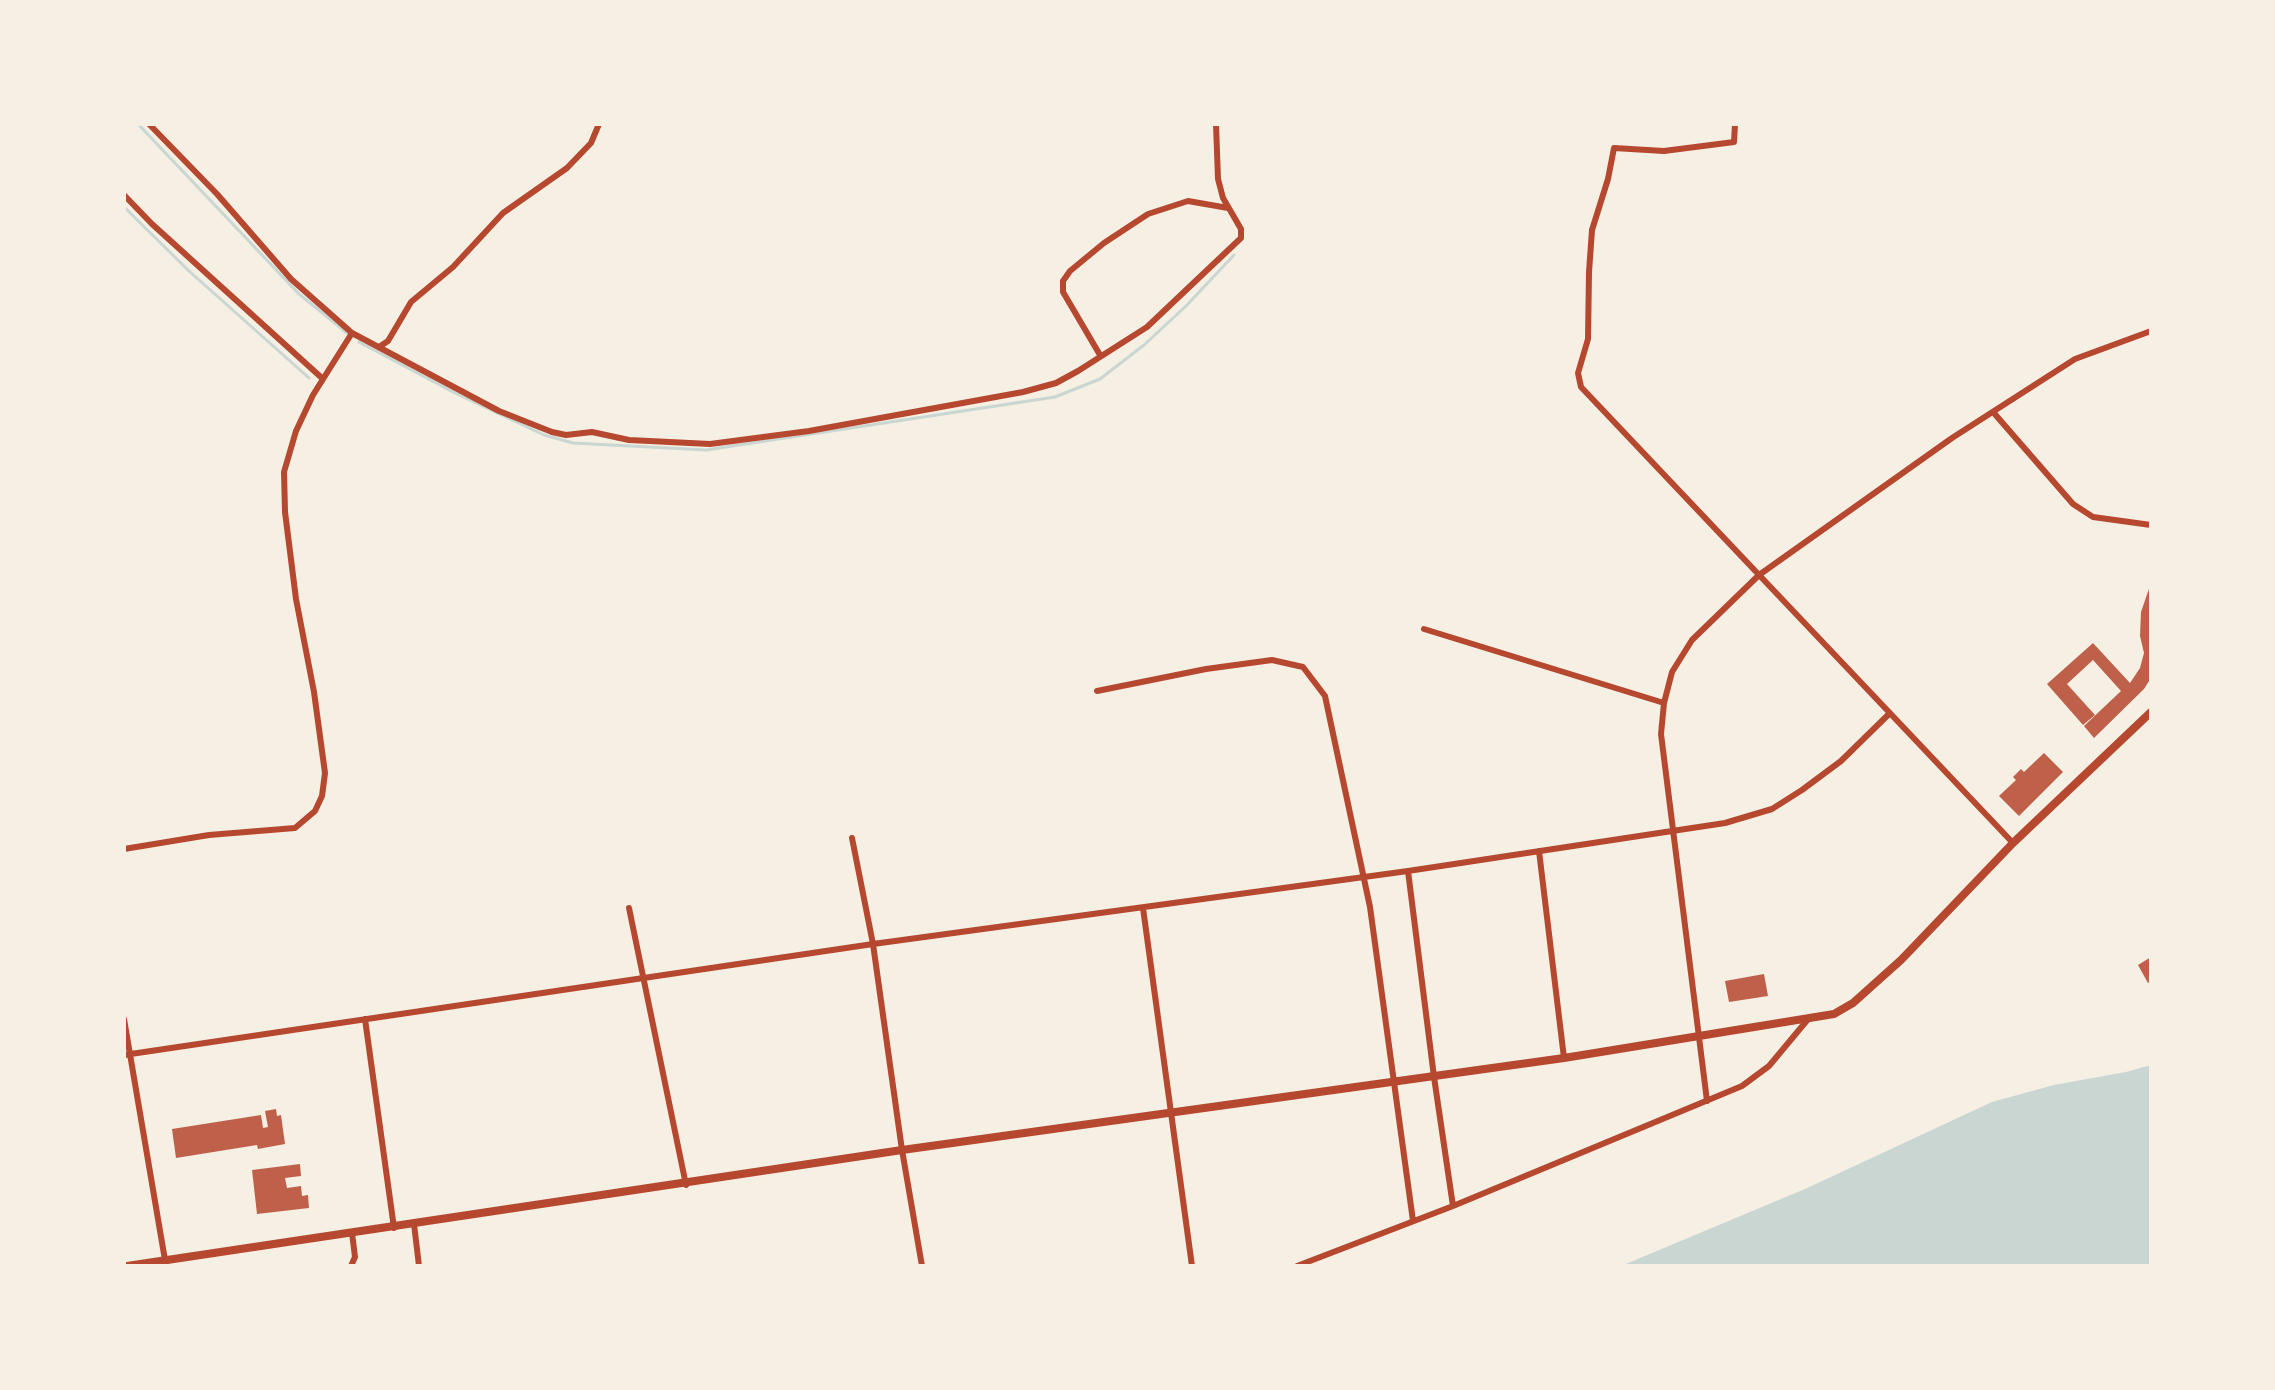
<!DOCTYPE html>
<style>
body{margin:0}
#map{position:relative;width:2275px;height:1390px;overflow:hidden;background:#f6efe4;font-family:"Archivo Narrow",sans-serif}
canvas{display:block}
.frame{position:absolute;inset:0;border:126px solid #f6efe4;pointer-events:none}
</style>
<div id="map">
<canvas width="2275" height="1390"></canvas>
<div class="frame"></div>
</div>
<script>
const ctx = document.querySelector('canvas').getContext('2d');
ctx.lineJoin = 'round';
function paint(path, color) {
  ctx.fillStyle = color;
  ctx.fill(path, 'evenodd');
}
function shape(rows) {
  const path = new Path2D();
  for (const r of rows) {
    path.moveTo(r[0], r[1]);
    for (let i = 2; i < r.length; i += 2) path.lineTo(r[i], r[i + 1]);
  }
  return path;
}
function trace(path, color, width, dash) {
  ctx.strokeStyle = color;
  ctx.lineWidth = width;
  ctx.lineCap = dash ? 'butt' : 'round';
  ctx.setLineDash(dash || []);
  ctx.stroke(path);
}
const water = shape([
 [2151,1065,2151,1266,1621,1266,1805,1189,1992,1102,2054,1085,2126,1072]
]);
const stream = shape([
 [138,124,299,294,347,333],
 [124,207,189,271,309,378],
 [359,342,455,393,544,435,573,443,706,450,1055,397,1100,379,1144,345,1186,306,1234,255]
]);
const building = shape([
 [2151,583,2151,678,2144,689,2094,738,2084,726,2121,691,2093,660,2067,684,2095,715,2083,725,2047,684,2093,643,2130,683,2140,668,2144,653,2140,636,2141,612],
 [2044,753,2063,772,2019,816,1999,796,2016,780,2013,777,2021,769,2024,772],
 [2151,957,2151,981,2148,983,2138,965],
 [1764,974,1768,996,1729,1002,1725,981],
 [276,1109,277,1116,281,1115,285,1144,258,1149,257,1145,176,1158,172,1129,261,1115,263,1128,268,1127,265,1111],
 [300,1164,301,1176,285,1178,287,1188,301,1186,302,1196,308,1195,309,1208,257,1214,252,1170]
]);
const minor = shape([
 [149,124,217,194,291,279,352,333,499,411,552,432,566,435,592,432,629,440,710,444,809,431,1023,392,1056,383,1078,371,1147,327,1241,238,1241,229,1223,198,1218,179,1216,124],
 [1735,124,1734,142,1664,151,1614,148,1608,179,1592,230,1589,272,1588,339,1578,373,1581,387,2013,843],
 [124,195,152,224,323,379],
 [379,347,388,341,411,302,453,267,503,213,567,168,591,143,599,124],
 [1100,355,1063,292,1063,281,1070,271,1104,243,1148,214,1188,201,1228,208],
 [1993,412,2073,504,2093,517,2151,525],
 [1424,629,1664,703],
 [1097,691,1206,669,1272,660,1303,667,1325,696,1370,907,1413,1221],
 [852,838,873,944,902,1150,922,1266],
 [124,849,209,835,295,828,315,811,322,796,325,773,314,692,296,599,285,512,284,472,296,431,313,395,352,333],
 [1539,851,1564,1058],
 [1408,871,1434,1077,1453,1206],
 [629,908,686,1185],
 [1143,908,1192,1266],
 [124,1019,166,1266],
 [365,1019,394,1228],
 [124,1055,873,944,1408,871,1725,823,1772,809,1802,790,1841,761,1890,713],
 [1707,1101,1661,734,1664,703,1672,672,1692,640,1759,575,1952,438,2075,359,2151,331],
 [414,1224,419,1266],
 [351,1266,355,1257,352,1233],
 [1297,1266,1453,1206,1742,1086,1769,1066,1809,1018]
]);
const tertiary = shape([
 [127,1266,902,1150,1564,1058,1834,1014,1853,1003,1901,960,2013,843,2151,712]
]);
paint(water, '#c9d6d2');
trace(stream, '#c9d6d2', 3);
paint(building, '#bf614a');
trace(minor, '#b5482f', 6);
trace(tertiary, '#b5482f', 8);
</script>
